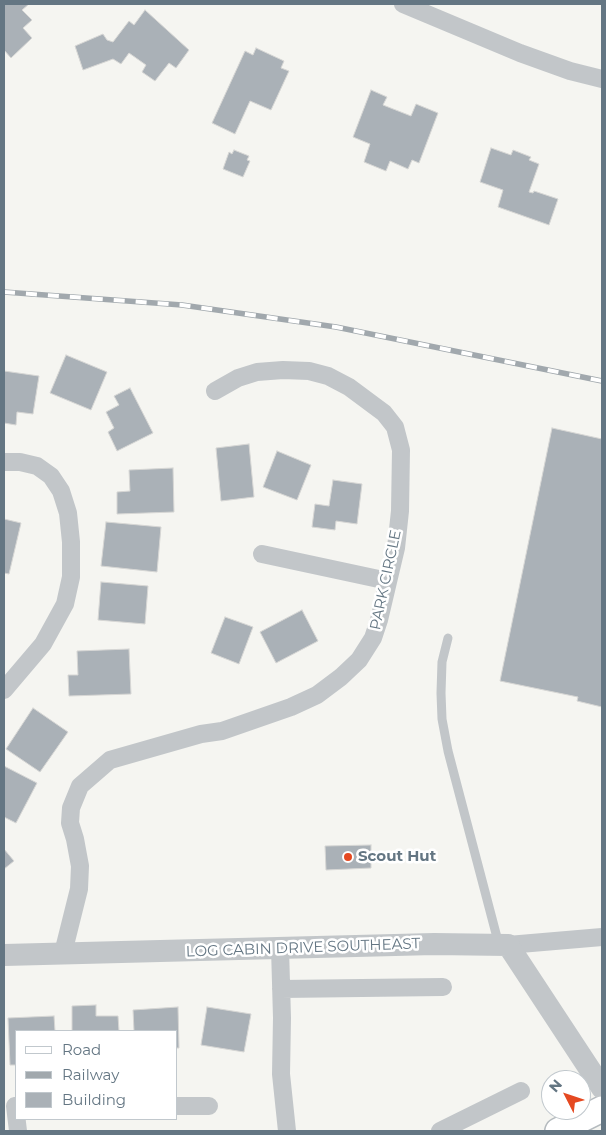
<!DOCTYPE html>
<style>
body{margin:0}
#map{position:relative;width:606px;height:1135px;overflow:hidden;background:#f5f5f1;font-family:Montserrat,sans-serif}
canvas{display:block}
.frame{position:absolute;inset:0;border:5px solid #647683;pointer-events:none}
.legend{position:absolute;left:15px;top:1030px;width:162px;height:90px;box-sizing:border-box;background:#fff;border:1px solid #c1c8cd;margin:0;padding:6px 9px;list-style:none;font-size:15px;color:#647683}
.legend li{display:flex;align-items:center;gap:10px;height:25px}
.legend b{width:25px;border:1px solid #c1c8cd}
.north{position:absolute;left:541px;top:1070px;width:50px;height:50px;box-sizing:border-box;background:#fff;border:1px solid #c1c8cd;border-radius:50%;rotate:311deg;font-size:14px;font-weight:700;line-height:20px;text-align:center;color:#647683}
.north::after{content:'';display:block;margin:auto;width:18px;height:22px;background:#e54921;clip-path:polygon(50% 0,100% 100%,50% 72%,0 100%)}
</style>
<div id="map">
<canvas width="606" height="1135"></canvas>
<div class="frame"></div>
<ul class="legend">
<li><b style="height:6px;background:#fff"></b>Road</li>
<li><b style="height:6px;background:#a1a8ad"></b>Railway</li>
<li><b style="height:14px;background:#aab1b7"></b>Building</li>
</ul>
<div class="north">N</div>
</div>
<script>
const ctx = document.querySelector('canvas').getContext('2d');
ctx.lineJoin = 'round';
function paint(path, color) {
  ctx.fillStyle = color;
  ctx.fill(path, 'evenodd');
}
function shape(rows) {
  const path = new Path2D();
  for (const r of rows) {
    path.moveTo(r[0], r[1]);
    for (let i = 2; i < r.length; i += 2) path.lineTo(r[i], r[i + 1]);
  }
  return path;
}
function trace(path, color, width, dash) {
  ctx.strokeStyle = color;
  ctx.lineWidth = width;
  ctx.lineCap = dash ? 'butt' : 'round';
  ctx.setLineDash(dash || []);
  ctx.stroke(path);
}
function write(font, color, halo, rows, align = 'center') {
  ctx.font = font + ' Montserrat,sans-serif';
  ctx.lineWidth = 5;
  ctx.setLineDash([]);
  ctx.textBaseline = 'middle';
  ctx.strokeStyle = halo;
  ctx.fillStyle = color;
  for (const [text, x, y, turn = 0] of rows) {
    ctx.save();
    ctx.translate(x, y);
    ctx.rotate((+turn || 0) * Math.PI / 180);
    ctx.textAlign = isNaN(turn) ? turn : align;
    if (halo) ctx.strokeText(text, 0, 0);
    ctx.fillText(text, 0, 0);
    ctx.restore();
  }
}
const building = shape([
 [4,4,29,4,22,10,32,20,23,28,32,38,11,58,4,50,4,4],
 [145,10,189,50,176,68,169,63,155,81,142,72,146,65,129,53,121,64,113,59,83,70,75,46,103,34,107,40,113,42,129,21,134,25,145,10],
 [256,48,284,61,281,68,289,71,271,110,250,101,235,134,212,123,245,51,253,55,256,48],
 [371,90,387,97,383,105,411,116,416,104,438,113,419,163,412,160,408,169,390,161,386,171,364,162,370,144,353,137,371,90],
 [491,148,511,155,513,150,531,157,529,160,539,164,529,192,533,193,534,191,558,199,549,225,498,207,503,190,480,182,491,148],
 [234,150,249,156,247,160,250,161,243,177,223,169,229,152,232,154,234,150],
 [66,355,107,372,91,410,50,393,66,355],
 [4,371,39,376,33,414,17,412,16,425,4,423,4,371],
 [130,388,153,433,117,451,108,432,114,428,106,412,119,405,114,396,130,388],
 [552,428,602,439,602,707,577,701,578,697,500,681,552,428],
 [249,444,254,497,221,501,216,448,249,444],
 [277,451,311,465,297,500,263,487,277,451],
 [173,468,174,512,117,514,117,492,130,491,129,470,173,468],
 [333,480,362,484,357,524,336,521,335,530,312,527,315,504,329,506,333,480],
 [4,519,21,523,9,574,4,573,4,519],
 [106,522,161,527,157,572,101,566,106,522],
 [101,582,148,586,145,624,98,620,101,582],
 [302,610,318,641,276,663,260,632,302,610],
 [225,617,253,627,239,664,211,653,225,617],
 [129,649,131,694,69,696,68,675,78,675,77,651,129,649],
 [33,708,68,732,40,772,6,749,33,708],
 [4,766,37,783,16,823,4,817,4,766],
 [371,845,371,868,326,870,325,846,371,845],
 [4,849,14,861,4,869,4,849],
 [96,1005,96,1016,118,1016,119,1031,72,1031,72,1006,96,1005],
 [178,1007,179,1048,176,1048,176,1031,134,1031,133,1010,178,1007],
 [207,1007,251,1014,244,1052,201,1045,207,1007],
 [54,1016,55,1031,16,1031,16,1065,10,1065,8,1018,54,1016]
]);
const service = shape([
 [448,638,442,662,441,693,442,719,448,751,499,945]
]);
const minor = shape([
 [403,4,520,53,570,71,602,79],
 [4,462,20,462,37,466,51,476,61,491,68,513,71,542,71,577,65,604,43,644,4,690],
 [262,554,388,581],
 [508,945,602,937],
 [280,948,282,1018,281,1074,287,1131],
 [63,953,79,889,80,866,75,839,70,823,71,808,80,786,110,760,201,734,222,731,291,707,317,695,341,677,359,660,373,638,379,620,396,548,400,511,401,450,395,427,384,413,349,387,328,376,309,371,283,370,257,372,238,378,215,391],
 [281,989,443,987],
 [15,1106,18,1131],
 [176,1106,209,1106],
 [440,1131,521,1091]
]);
const tertiary = shape([
 [4,955,434,944,508,945,602,1088]
]);
const secondary = shape([
 [558,1131,602,1109]
]);
const rail = shape([
 [4,292,182,305,336,327,602,381]
]);
const markers = [
 [348,857,5,"#e54921"]
];
const streetNames = [
 ["PARK CIRCLE",386,580,-78],
 ["LOG CABIN DRIVE SOUTHEAST",303,948,-2]
];
const poiNames = [
 ["Scout Hut",358,857]
];
paint(building, '#aab1b7');
trace(building, '#d6d6d4', 1);
trace(secondary, '#b4babe', 28);
trace(service, '#c2c6c9', 9);
trace(minor, '#c2c6c9', 18);
trace(tertiary, '#c2c6c9', 22);
trace(secondary, '#fff', 25);
trace(rail, '#a1a8ad', 5.5);
trace(rail, '#fff', 4, [11]);
for (const [x, y, r, color] of markers) {
  const dot = new Path2D();
  dot.arc(x, y, r, 0, 2 * Math.PI);
  ctx.fillStyle = color;
  ctx.fill(dot);
  trace(dot, '#fff', 2);
}
write('15px', '#647683', '#fff', streetNames);
write('bold 15px', '#647683', '#fff', poiNames, 'left');
</script>
